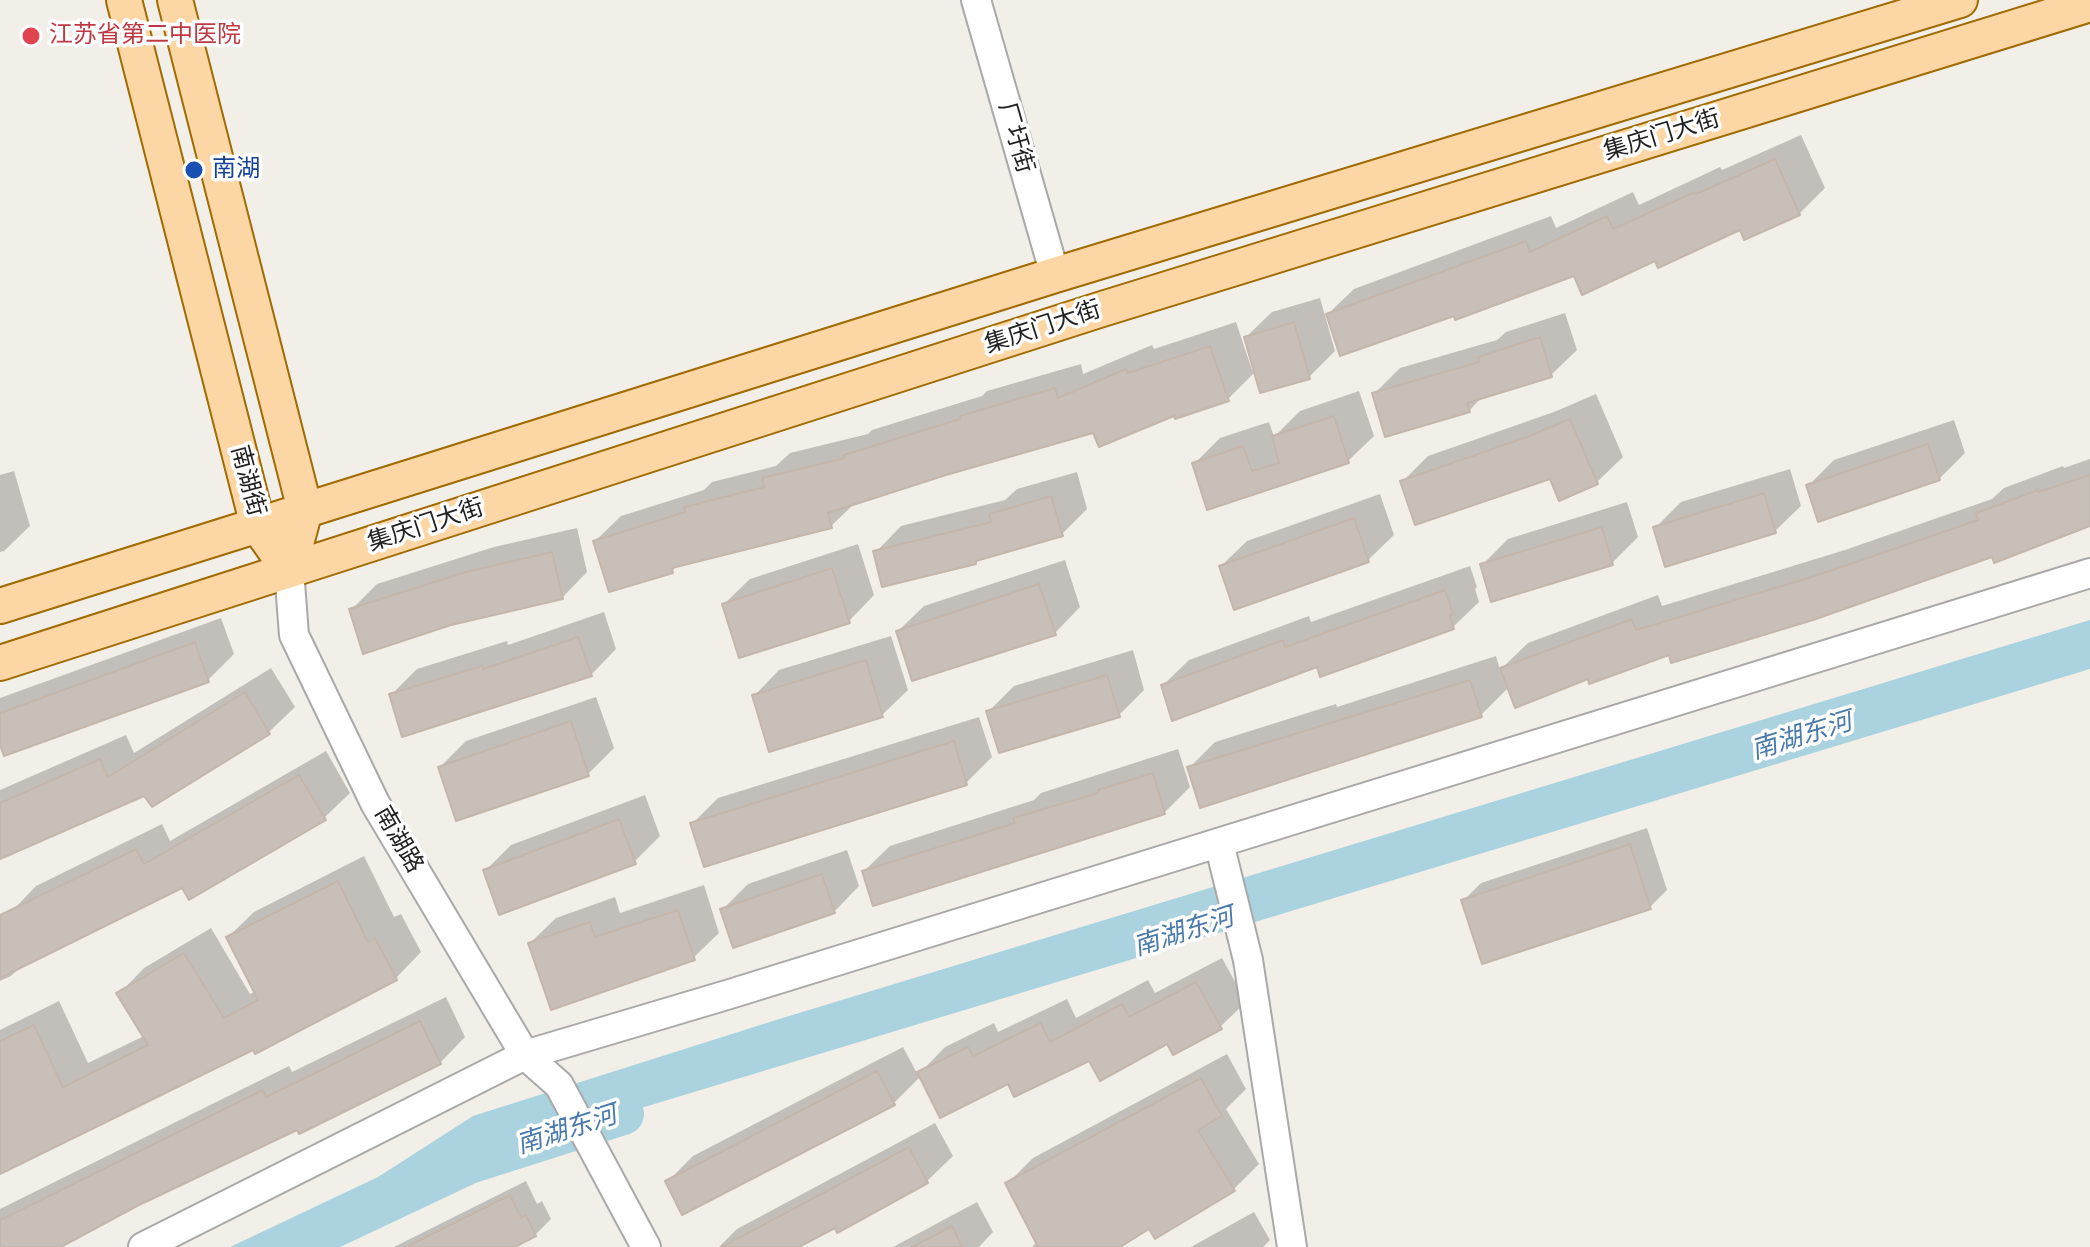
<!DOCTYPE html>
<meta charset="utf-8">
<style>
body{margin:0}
canvas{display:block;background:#f2efe9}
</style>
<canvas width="2090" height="1247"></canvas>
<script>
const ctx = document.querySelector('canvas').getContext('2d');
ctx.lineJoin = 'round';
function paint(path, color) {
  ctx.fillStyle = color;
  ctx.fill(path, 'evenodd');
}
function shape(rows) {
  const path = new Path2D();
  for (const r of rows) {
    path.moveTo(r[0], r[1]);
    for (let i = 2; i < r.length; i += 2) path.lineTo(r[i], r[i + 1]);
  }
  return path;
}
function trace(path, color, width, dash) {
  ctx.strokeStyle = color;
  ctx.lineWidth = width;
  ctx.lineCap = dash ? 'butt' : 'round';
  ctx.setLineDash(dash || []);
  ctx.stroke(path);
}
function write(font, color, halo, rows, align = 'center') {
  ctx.font = font + ' "DejaVu Sans","Noto Sans SC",sans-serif';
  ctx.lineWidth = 7;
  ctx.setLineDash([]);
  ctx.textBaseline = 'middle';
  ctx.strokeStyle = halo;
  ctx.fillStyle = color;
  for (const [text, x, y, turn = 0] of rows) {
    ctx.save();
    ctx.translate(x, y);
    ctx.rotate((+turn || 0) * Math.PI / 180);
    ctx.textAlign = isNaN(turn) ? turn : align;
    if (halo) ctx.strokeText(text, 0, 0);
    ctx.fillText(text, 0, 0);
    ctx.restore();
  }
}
const water = shape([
 [2090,620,2090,669,430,1172,283,1247,230,1247,378,1177,473,1116,776,1020]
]);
const shadow = shape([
 [1801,135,1825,188,1799,214,1741,228,1656,259,1575,274,1455,313,1328,314,1354,289,1551,216,1556,228,1633,192,1639,205,1720,167,1722,170],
 [1320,298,1335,351,1309,377,1256,371,1228,399,1094,430,854,504,831,526,678,565,672,571,595,541,621,516,704,490,712,482,776,466,790,453,868,434,872,430,982,396,987,391,1081,364,1083,374,1152,345,1154,349,1236,322,1252,370,1255,368,1246,337,1272,312],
 [1565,313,1577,350,1551,375,1483,396,1469,411,1374,394,1400,368,1497,340,1506,332],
 [1359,391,1374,436,1348,461,1209,508,1194,464,1220,438,1269,422,1274,437,1300,411],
 [1596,394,1623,457,1597,482,1551,476,1402,482,1428,456,1554,412],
 [1954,420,1965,453,1939,479,1808,486,1834,460],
 [2090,459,2090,523,1589,677,1509,687,1481,715,1189,768,1215,742,1336,704,1337,707,1496,656,1500,670,1528,643,1658,595,1662,606,1845,550,1992,499,2004,488,2063,466,2064,468],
 [1790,469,1801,506,1775,531,1656,527,1681,502],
 [14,471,30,526,4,551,0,552,0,475],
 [1077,472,1087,509,1062,534,979,559,975,562,876,552,901,526,1005,500,1017,489],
 [1380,494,1394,535,1368,560,1221,566,1247,541],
 [1627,502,1638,537,1612,563,1492,599,1482,565,1508,539],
 [577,528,587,572,562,598,351,610,377,584,494,547],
 [858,544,874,595,849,621,724,604,750,579],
 [1065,560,1080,607,1055,633,898,631,924,606],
 [1470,566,1477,587,1475,589,1479,602,1453,627,1318,665,1163,685,1189,660,1309,616,1311,622],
 [604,612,616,649,591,675,391,695,417,669,507,641,508,645],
 [221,618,234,654,208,680,0,746,0,698],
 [891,636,908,690,882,715,754,696,779,670],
 [1133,650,1144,690,1119,715,989,711,1014,686],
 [271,668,295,707,269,732,152,804,145,793,0,857,0,790,126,735,134,753],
 [596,697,614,748,588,774,440,767,466,741],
 [979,717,992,757,966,783,693,823,718,798],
 [1178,749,1190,787,1164,813,864,871,890,846,1034,800,1041,793],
 [326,751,350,793,324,818,22,965,11,976,0,981,0,915,14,909,36,886,162,824,170,841],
 [645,795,660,836,634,862,485,871,511,845],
 [1647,828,1667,890,1650,907,1464,900,1481,883],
 [847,850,859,886,834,912,722,910,748,884],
 [364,856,394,917,401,914,421,952,396,978,0,1172,0,1030,59,1001,88,1063,144,1036,119,994,144,968,211,928,250,994,256,991,228,937,254,912],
 [704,885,719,933,693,958,530,943,556,918,615,897,620,913],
 [1222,958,1246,1002,1220,1027,1090,1058,1009,1082,921,1076,894,1103,667,1182,693,1156,903,1047,918,1075,945,1047,994,1023,998,1032,1067,999,1076,1018,1148,980,1155,993],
 [446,997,465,1037,440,1063,136,1205,55,1247,0,1247,0,1209,289,1066,292,1072],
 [1227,1054,1246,1089,1226,1109,1259,1164,1234,1189,1150,1226,1116,1247,1032,1247,1037,1242,1007,1184,1033,1158],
 [935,1123,953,1156,927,1181,838,1231,836,1226,795,1247,719,1247,737,1229],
 [526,1181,537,1204,542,1201,551,1219,535,1235,511,1247,394,1247],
 [977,1202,993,1232,979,1247,893,1247],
 [1254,1212,1270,1240,1263,1247,1191,1247]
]);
const river = shape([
 [291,1247,469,1163,623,1114]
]);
const building = shape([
 [1775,159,1800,215,1744,240,1740,230,1658,268,1655,261,1582,295,1574,276,1455,320,1454,316,1340,356,1326,314,1526,241,1530,252,1607,216,1613,229,1695,192,1696,194,1775,159],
 [1294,322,1310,379,1260,393,1244,337,1294,322],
 [1540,337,1552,377,1467,403,1470,412,1385,437,1372,393,1479,362,1478,357,1540,337],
 [1210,346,1229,401,1175,419,1174,416,1099,447,1093,433,946,475,828,513,832,528,672,568,673,573,609,592,593,541,685,512,684,507,764,487,762,478,845,458,844,455,960,419,960,416,1055,388,1058,398,1126,369,1128,373,1210,346],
 [1334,416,1349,463,1207,510,1192,463,1243,446,1252,471,1279,463,1272,436,1334,416],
 [1570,419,1598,484,1559,501,1550,479,1415,525,1400,481,1527,437,1570,419],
 [1928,444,1940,480,1818,522,1806,485,1928,444],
 [2090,475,2090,526,1994,563,1992,557,1813,620,1671,663,1669,655,1589,684,1588,679,1515,708,1500,668,1632,619,1636,630,1818,575,1978,520,1976,513,2038,490,2038,492,2090,475],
 [1764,493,1776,533,1665,567,1653,527,1764,493],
 [1051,496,1063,536,976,561,976,564,882,587,873,551,991,522,989,514,1051,496],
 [1354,518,1369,562,1234,610,1219,566,1354,518],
 [1602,527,1613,565,1491,602,1480,564,1602,527],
 [552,552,563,599,451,625,363,654,349,609,466,572,552,552],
 [832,568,850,623,739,658,722,604,832,568],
 [1039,584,1056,635,912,681,896,631,1039,584],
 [1445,590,1453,614,1450,615,1454,629,1320,677,1317,667,1172,721,1161,685,1283,640,1285,647,1445,590],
 [578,637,592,676,402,737,389,694,482,666,483,669,578,637],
 [195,642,209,682,4,756,0,745,0,713,195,642],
 [866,660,883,717,769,752,752,695,866,660],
 [1107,675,1120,717,999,753,986,711,1107,675],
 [1470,680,1482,717,1200,808,1187,767,1470,680],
 [245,692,270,734,152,807,144,796,0,859,0,803,100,759,108,777,245,692],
 [571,721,589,776,456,821,438,767,571,721],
 [954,741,967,785,704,867,690,823,954,741],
 [1153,773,1165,814,873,906,862,871,1015,823,1013,818,1098,793,1098,790,1153,773],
 [299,775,326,820,189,900,182,888,0,978,0,915,136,849,144,864,299,775],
 [619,819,636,864,499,915,483,870,619,819],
 [1630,844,1651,909,1482,964,1461,900,1630,844],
 [822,874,835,913,733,948,720,909,822,874],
 [338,881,368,942,375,938,397,980,255,1054,253,1050,0,1174,0,1041,34,1025,63,1087,148,1045,116,993,184,953,224,1018,258,1000,226,937,338,881],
 [678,910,695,960,551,1010,528,943,590,922,595,937,678,910],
 [1196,982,1222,1029,1173,1055,1167,1044,1100,1081,1089,1061,1014,1097,1008,1084,940,1118,917,1072,968,1047,973,1056,1041,1023,1050,1042,1122,1004,1129,1017,1196,982],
 [420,1021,441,1064,299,1134,297,1130,137,1206,61,1247,0,1247,0,1220,263,1090,266,1097,420,1021],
 [877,1071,895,1105,682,1215,665,1181,877,1071],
 [1201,1078,1222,1116,1198,1130,1235,1191,1155,1239,1149,1229,1120,1247,1038,1247,1005,1183,1201,1078],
 [909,1147,928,1183,837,1233,835,1228,799,1247,722,1247,909,1147],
 [510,1195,521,1218,526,1215,536,1236,515,1247,406,1247,510,1195],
 [952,1226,962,1247,912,1247,952,1226]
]);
const minor = shape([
 [976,0,1055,275],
 [289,570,294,635,375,803,525,1055,559,1085,646,1247],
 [1219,843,1248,960,1292,1247],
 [143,1247,525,1055,730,994,2090,573]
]);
const major = shape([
 [124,0,258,526,289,570],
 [175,0,305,510,289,570],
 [0,606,1055,275,1960,0],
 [0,663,1099,310,2090,4]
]);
const markers = [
 [31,36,10,"#e0444e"],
 [194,170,10,"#1a4fb4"]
];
const healthNames = [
 ["江苏省第二中医院",49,36]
];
const streetNames = [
 ["集庆门大街",1662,136,-17],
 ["厂圩街",1015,138,74],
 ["集庆门大街",1043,328,-18],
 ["南湖街",247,481,75],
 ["集庆门大街",426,526,-18],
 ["南湖路",398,840,60]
];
const transitNames = [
 ["南湖",212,170]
];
const waterNames = [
 ["南湖东河",1802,737,-17],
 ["南湖东河",1184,933,-18],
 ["南湖东河",567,1131,-18]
];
paint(water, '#aad3df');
paint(shadow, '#0003');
trace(river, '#aad3df', 42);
paint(building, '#c7bfb8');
trace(building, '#c4b6ab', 2);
trace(minor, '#a9a9a9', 32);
trace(major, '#a06b00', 38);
trace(minor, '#fff', 28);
trace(major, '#fcd6a4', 34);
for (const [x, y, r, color] of markers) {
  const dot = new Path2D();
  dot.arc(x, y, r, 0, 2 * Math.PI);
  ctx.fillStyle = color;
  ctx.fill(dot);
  trace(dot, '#fff', 3);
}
write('24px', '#be3a42', '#fff', healthNames, 'left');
write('24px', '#222', '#fff', streetNames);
write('24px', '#164399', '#fff', transitNames, 'left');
write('italic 26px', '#4a7aab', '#fff', waterNames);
</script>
